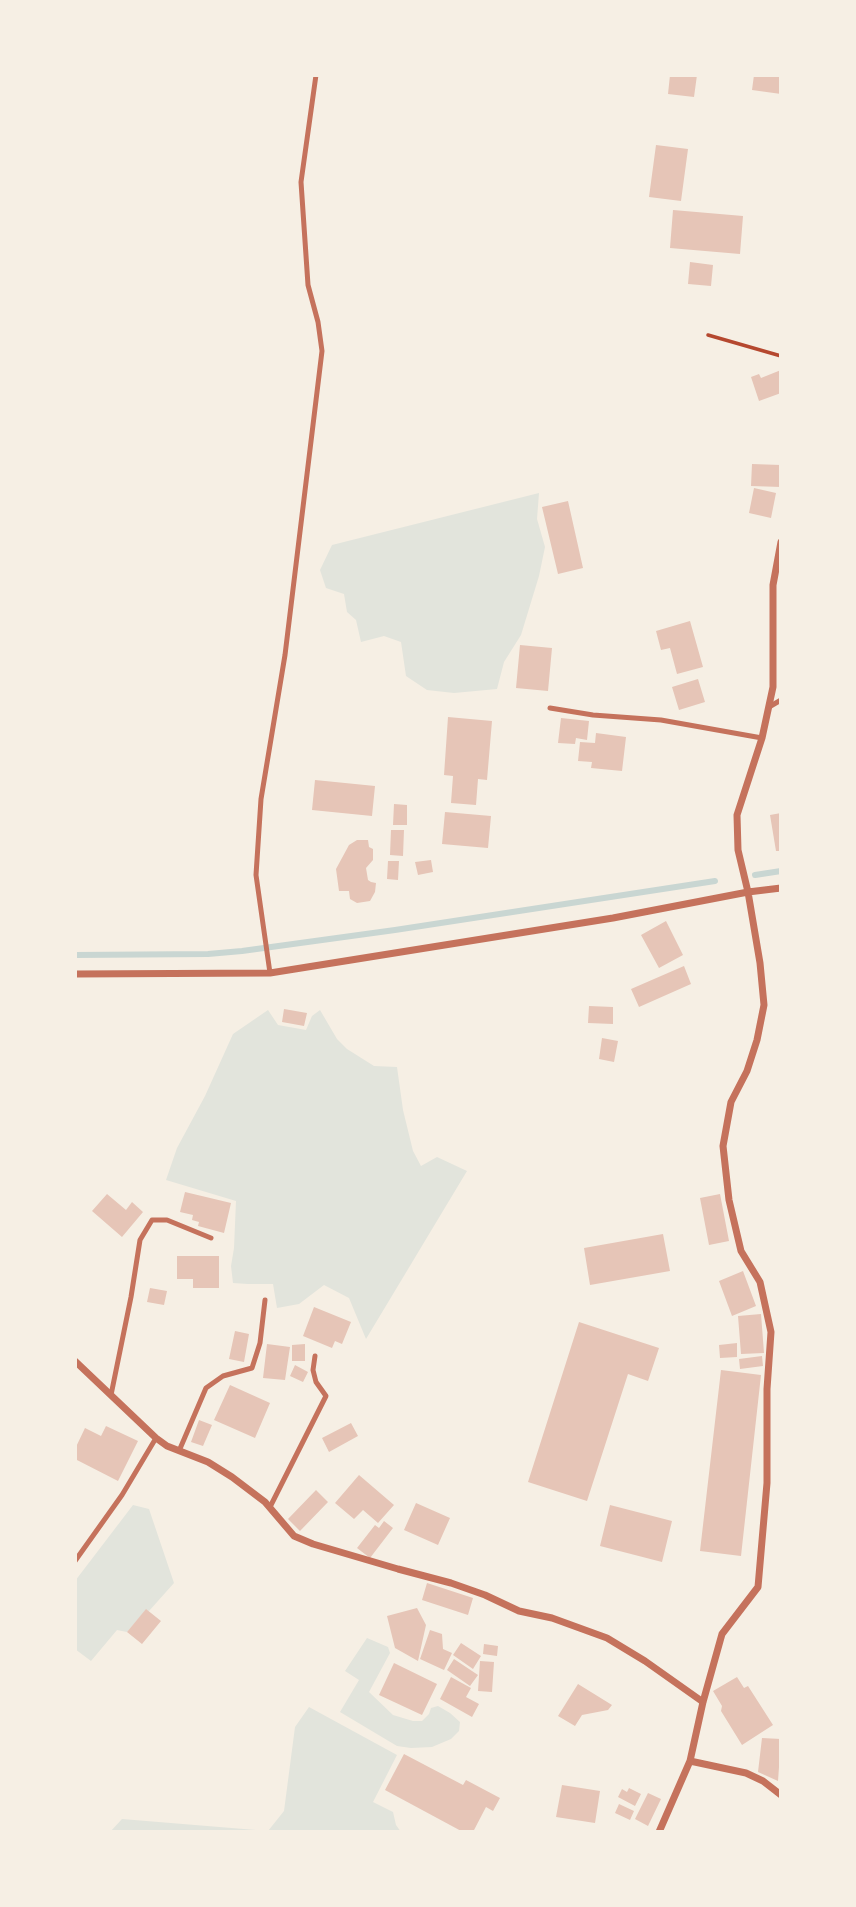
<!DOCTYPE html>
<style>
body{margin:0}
#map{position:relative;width:856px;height:1907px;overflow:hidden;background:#f6efe4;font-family:Overpass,sans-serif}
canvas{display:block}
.frame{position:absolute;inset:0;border:77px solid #f6efe4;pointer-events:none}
</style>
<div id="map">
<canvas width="856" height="1907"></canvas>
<div class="frame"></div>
</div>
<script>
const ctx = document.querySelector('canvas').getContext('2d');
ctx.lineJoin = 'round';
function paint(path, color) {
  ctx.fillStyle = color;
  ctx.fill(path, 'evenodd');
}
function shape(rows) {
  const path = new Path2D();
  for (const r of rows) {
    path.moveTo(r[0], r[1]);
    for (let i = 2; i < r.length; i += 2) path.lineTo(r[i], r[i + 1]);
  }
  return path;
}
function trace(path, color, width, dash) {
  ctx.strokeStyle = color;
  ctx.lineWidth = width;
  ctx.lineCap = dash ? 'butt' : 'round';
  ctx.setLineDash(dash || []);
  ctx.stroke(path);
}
const green = shape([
 [539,493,537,519,545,547,539,576,521,635,504,662,497,689,454,693,427,690,406,676,401,642,384,636,361,642,356,620,347,612,344,594,326,588,320,570,332,545],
 [268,1010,278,1025,306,1030,312,1016,320,1010,337,1039,347,1049,374,1066,397,1067,403,1110,413,1151,421,1166,437,1157,467,1171,366,1339,349,1298,324,1285,299,1304,277,1308,273,1284,248,1284,233,1283,231,1266,234,1248,236,1201,166,1180,177,1148,205,1096,233,1034],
 [133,1505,149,1509,174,1583,149,1611,146,1610,127,1632,117,1630,91,1661,75,1649,75,1581],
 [367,1638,388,1647,390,1653,369,1692,393,1715,413,1721,422,1721,429,1714,431,1708,438,1706,450,1713,460,1722,459,1731,451,1739,432,1747,411,1748,397,1746,340,1712,359,1680,345,1671],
 [309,1707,397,1755,373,1802,393,1812,396,1825,401,1832,110,1832,122,1819,268,1831,284,1811,295,1727]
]);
const stream = shape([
 [755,875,781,871],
 [75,955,208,954,242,951,395,930,715,881]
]);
const building = shape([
 [670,75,697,75,694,97,668,94],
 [754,75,781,75,781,94,752,90],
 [656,145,688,149,681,201,649,197],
 [673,210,743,216,740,254,670,248],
 [690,262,713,265,711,286,688,284],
 [781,370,781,393,759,401,751,377,759,374,761,378],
 [752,464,781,465,781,487,751,486],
 [754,488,776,493,771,518,749,513],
 [568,501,583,568,558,574,542,507],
 [690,621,703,667,677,674,670,648,661,650,656,631],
 [520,645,552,648,548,691,516,688],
 [698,679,705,702,679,710,672,687],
 [448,717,492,721,487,780,478,779,476,805,451,803,453,776,444,775],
 [561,718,589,721,587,740,576,738,575,744,558,743],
 [596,733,626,737,622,771,591,768,592,762,578,761,580,742,595,743],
 [315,780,375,786,372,816,312,810],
 [394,804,407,805,407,825,393,825],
 [445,812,491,816,488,848,442,844],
 [781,813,781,851,776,851,770,815],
 [391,830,404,830,403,856,390,855],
 [357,840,368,840,369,847,373,849,373,860,366,868,368,880,371,882,376,883,375,892,370,901,357,903,350,899,349,891,339,891,336,869,349,845],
 [431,860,433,872,418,875,415,862],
 [388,861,399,861,398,880,387,879],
 [666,921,683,955,659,968,641,935],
 [684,966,691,984,639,1007,631,989],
 [589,1006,613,1007,613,1024,588,1023],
 [284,1009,307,1013,304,1026,282,1022],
 [602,1038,618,1041,614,1062,599,1059],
 [185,1192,231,1203,224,1233,198,1226,199,1222,192,1220,193,1215,180,1212],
 [107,1194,126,1210,132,1202,143,1212,122,1237,92,1211],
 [720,1194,729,1241,709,1245,700,1198],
 [663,1234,670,1271,590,1285,584,1248],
 [177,1256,219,1256,219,1288,193,1288,193,1279,177,1279],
 [743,1271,756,1306,732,1316,719,1281],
 [150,1288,167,1291,164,1305,147,1302],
 [314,1307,351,1322,342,1344,335,1341,332,1348,303,1336],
 [761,1314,764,1353,741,1354,738,1316],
 [579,1322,659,1348,648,1381,628,1374,587,1501,528,1482],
 [235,1331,249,1334,244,1362,229,1359],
 [737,1343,737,1357,720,1358,719,1345],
 [267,1344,290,1347,285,1380,263,1378],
 [305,1344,305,1361,292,1361,292,1345],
 [762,1356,763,1366,740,1369,739,1359],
 [295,1365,308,1372,303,1382,290,1376],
 [721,1370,761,1375,741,1556,700,1551],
 [230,1385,270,1403,255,1438,214,1420],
 [199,1420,212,1425,203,1446,191,1442],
 [351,1423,358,1436,329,1452,322,1438],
 [106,1426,138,1441,118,1481,75,1459,75,1449,85,1428,101,1436],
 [359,1475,394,1505,378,1523,363,1510,354,1519,335,1503],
 [316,1490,328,1502,300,1531,288,1519],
 [416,1503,450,1518,438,1545,404,1530],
 [610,1505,672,1521,662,1562,600,1546],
 [384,1521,393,1528,370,1558,357,1548,375,1525,379,1528],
 [427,1583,473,1598,468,1615,422,1600],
 [417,1608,426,1625,418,1661,395,1648,387,1616],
 [146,1609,161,1621,142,1644,127,1632],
 [430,1630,442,1634,443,1649,452,1653,444,1670,420,1659],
 [461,1643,481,1656,473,1669,453,1655],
 [484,1644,498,1646,497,1656,483,1654],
 [454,1659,478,1675,470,1686,447,1670],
 [480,1661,494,1662,492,1692,478,1691],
 [394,1663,437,1684,422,1715,379,1695],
 [451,1677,471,1688,466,1697,479,1704,472,1717,440,1699],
 [737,1677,744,1688,748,1686,773,1725,742,1745,721,1711,722,1706,713,1691],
 [578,1684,612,1705,608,1710,582,1715,575,1726,558,1716],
 [762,1738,781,1739,778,1781,758,1772],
 [404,1754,463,1785,466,1780,500,1798,493,1811,486,1807,473,1832,463,1832,385,1790],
 [562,1785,600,1791,595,1823,556,1817],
 [629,1788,641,1794,635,1806,618,1797,622,1789,627,1792],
 [648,1793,661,1799,648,1826,635,1819],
 [619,1804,634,1811,630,1820,615,1813]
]);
const path = shape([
 [708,335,781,356]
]);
const service = shape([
 [769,707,781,700],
 [550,708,593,715,661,720,762,738],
 [270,973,256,875,261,799,285,655,322,351,318,322,308,285,301,182,316,75],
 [111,1395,131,1297,140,1240,152,1220,167,1220,211,1238],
 [179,1451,206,1388,223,1376,252,1368,260,1343,265,1300],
 [270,1507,326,1396,316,1382,313,1370,315,1356],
 [75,1561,122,1495,156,1438]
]);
const minor = shape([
 [75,974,270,973,613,918,748,892,781,888],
 [75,1361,156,1438,167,1446,208,1462,232,1477,265,1502,294,1536,313,1544,398,1569,451,1583,485,1595,519,1611,552,1618,607,1638,645,1661,703,1702],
 [690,1761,746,1773,763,1781,781,1795],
 [659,1832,690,1761,703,1702,722,1634,758,1587,767,1483,767,1389,771,1332,760,1282,741,1251,729,1200,723,1146,731,1102,747,1071,757,1040,764,1005,760,963,748,892,738,850,737,815,762,738,773,687,773,585,781,542]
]);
paint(green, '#e2e4dc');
trace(stream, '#c9d6d2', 6);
paint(building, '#e6c5b7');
trace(path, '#b5482f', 3.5);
trace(service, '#c5725c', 5);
trace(minor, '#c5725c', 7);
</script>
